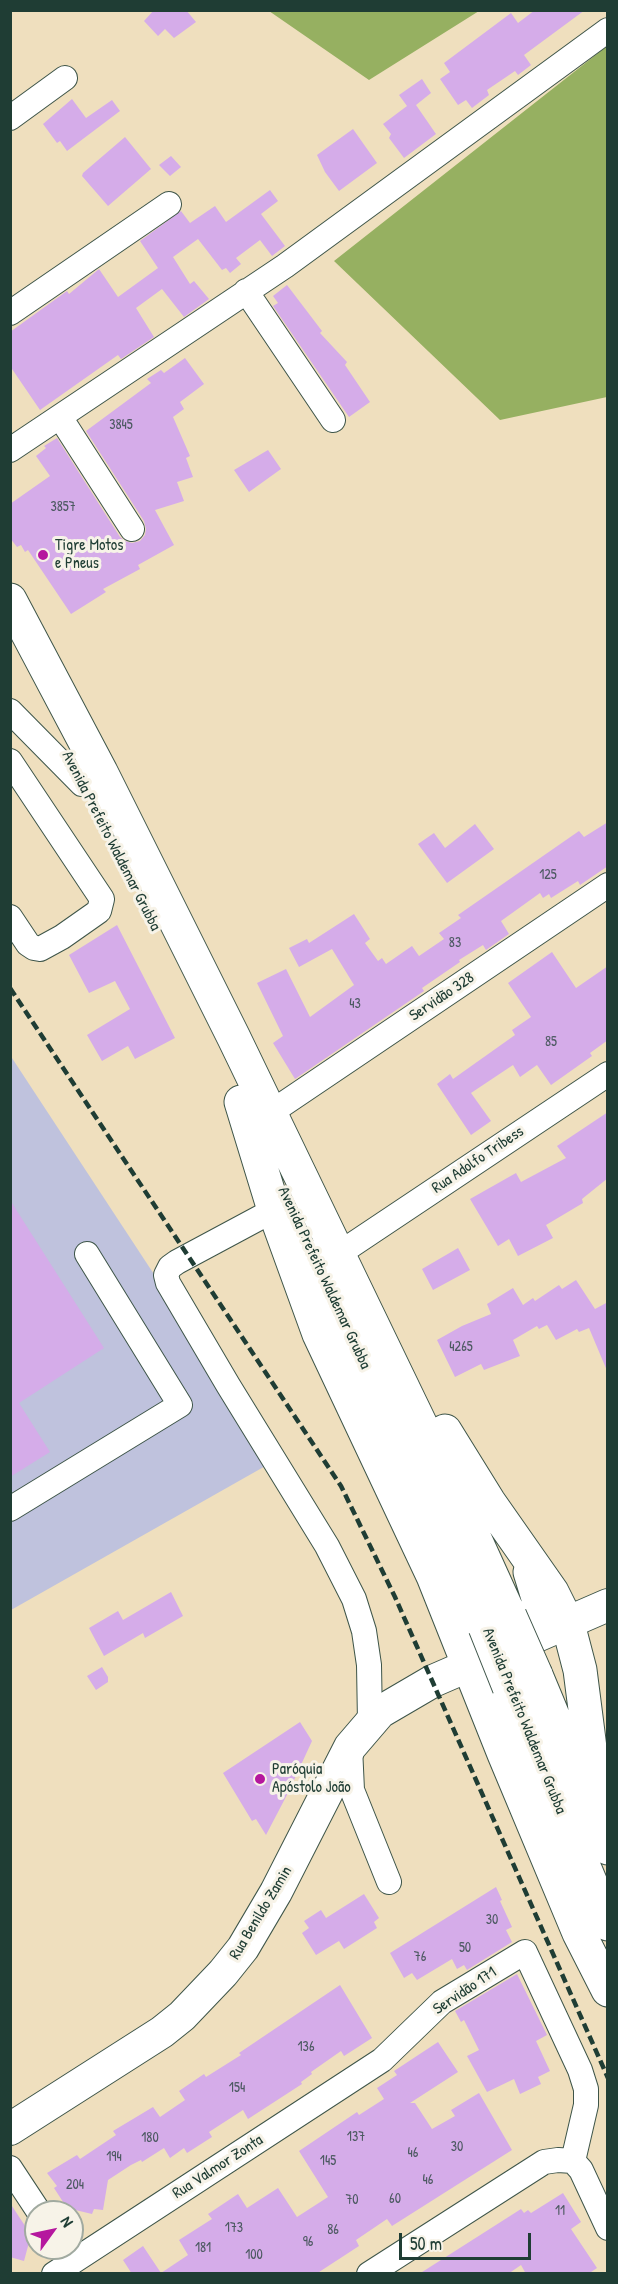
<!DOCTYPE html>
<meta charset="utf-8">
<style>
body{margin:0}
#map{position:relative;width:618px;height:2284px;overflow:hidden;background:#efdfbe;font-family:"Patrick Hand",sans-serif}
canvas{display:block}
.frame{position:absolute;inset:0;border:12px solid #1f3d34;pointer-events:none}
.north{position:absolute;left:24px;top:2200px;width:60px;height:60px;box-sizing:border-box;background:#f7f3e8;border:2px solid #a1aaa0;border-radius:50%;rotate:57deg;font-size:16px;font-weight:700;line-height:24px;text-align:center;color:#1f3d34}
.north::after{content:'';display:block;margin:auto;width:21px;height:27px;background:#b5179e;clip-path:polygon(50% 0,100% 100%,50% 72%,0 100%)}
.scale{position:absolute;left:399px;top:2233px;width:132px;height:27px;box-sizing:border-box;border:3px solid #1f3d34;border-top:0;padding-left:8px;font-size:18px;line-height:21px;white-space:nowrap;color:#1f3d34;-webkit-text-stroke:4px #f7f3e8;paint-order:stroke}
</style>
<div id="map">
<canvas width="618" height="2284"></canvas>
<div class="frame"></div>
<div class="north">N</div>
<div class="scale">50 m</div>
</div>
<script>
const ctx = document.querySelector('canvas').getContext('2d');
ctx.lineJoin = 'round';
function paint(path, color) {
  ctx.fillStyle = color;
  ctx.fill(path, 'evenodd');
}
function shape(rows) {
  const path = new Path2D();
  for (const r of rows) {
    path.moveTo(r[0], r[1]);
    for (let i = 2; i < r.length; i += 2) path.lineTo(r[i], r[i + 1]);
  }
  return path;
}
function trace(path, color, width, dash) {
  ctx.strokeStyle = color;
  ctx.lineWidth = width;
  ctx.lineCap = dash ? 'butt' : 'round';
  ctx.setLineDash(dash || []);
  ctx.stroke(path);
}
function write(font, color, halo, rows, align = 'center') {
  ctx.font = font + ' "Patrick Hand",sans-serif';
  ctx.lineWidth = 6;
  ctx.setLineDash([]);
  ctx.textBaseline = 'middle';
  ctx.strokeStyle = halo;
  ctx.fillStyle = color;
  for (const [text, x, y, turn = 0] of rows) {
    ctx.save();
    ctx.translate(x, y);
    ctx.rotate((+turn || 0) * Math.PI / 180);
    ctx.textAlign = isNaN(turn) ? turn : align;
    if (halo) ctx.strokeText(text, 0, 0);
    ctx.fillText(text, 0, 0);
    ctx.restore();
  }
}
const industrial = shape([
 [10,1055,276,1460,11,1610,10,1610]
]);
const forest = shape([
 [269,11,269,10,479,11,369,80],
 [607,46,607,397,500,420,334,261]
]);
const building = shape([
 [154,10,186,10,196,22,174,38,165,29,158,36,144,21],
 [535,10,585,10,524,55,531,65,518,75,515,71,487,90,489,95,472,108,466,100,458,105,440,79,450,72,444,63,511,13,518,23],
 [422,79,431,93,416,105,436,134,404,158,389,138,391,134,383,124,407,106,399,95],
 [72,99,86,118,112,100,120,111,67,151,60,141,57,143,43,124],
 [353,129,377,163,339,191,325,172,317,155],
 [125,137,151,169,108,206,82,176,83,173],
 [171,156,181,167,170,176,159,165],
 [270,190,278,201,261,214,285,246,272,256,260,240,236,258,241,264,230,273,226,268,222,270,198,239,173,257,190,284,194,281,209,299,184,317,162,289,136,308,154,337,121,359,118,355,40,410,10,366,10,332,67,291,69,294,99,269,118,297,158,268,140,241,181,211,190,223,215,206,226,222],
 [287,285,322,331,320,333,347,362,345,365,370,402,349,417,273,306,278,303,273,296],
 [185,358,204,384,180,402,184,409,173,417,190,456,186,458,193,477,177,482,184,501,155,510,174,545,138,565,140,569,103,589,106,592,71,614,28,550,25,552,21,545,17,547,10,538,10,504,50,476,36,456,46,448,44,446,57,438,120,537,125,541,132,543,140,541,145,535,146,529,144,521,86,431,151,383,147,379,161,370,164,373],
 [268,450,281,469,249,492,234,470],
 [608,822,608,866,580,885,578,881,551,898,549,894,543,898,540,893,501,921,509,934,486,950,483,945,459,960,460,962,422,988,424,991,295,1079,273,1043,283,1036,257,983,286,969,310,1017,354,985,332,949,299,967,289,948,307,939,309,943,354,914,370,939,365,943,378,961,382,958,386,964,412,946,419,956,444,939,439,933,461,918,458,915,579,831,584,837],
 [475,824,494,849,447,883,418,844,434,833,445,848],
 [117,925,175,1038,135,1059,128,1046,102,1061,87,1035,130,1009,115,981,89,993,69,955],
 [552,952,576,988,608,966,608,1040,590,1053,592,1056,551,1085,537,1065,520,1077,513,1065,471,1093,491,1121,471,1135,437,1084,450,1074,453,1079,515,1035,512,1030,531,1017,508,983],
 [608,1112,608,1178,582,1199,583,1203,546,1225,553,1238,518,1256,509,1239,498,1246,470,1199,516,1173,521,1182,566,1158,557,1146],
 [10,1200,104,1348,19,1403,50,1452,10,1477],
 [458,1248,470,1270,433,1290,422,1269],
 [576,1280,595,1309,608,1302,608,1373,589,1328,579,1332,577,1329,556,1340,547,1325,539,1329,537,1326,513,1340,520,1356,484,1370,481,1364,455,1377,437,1340,462,1326,491,1314,487,1304,513,1288,523,1305,533,1298,535,1301,559,1285,562,1289],
 [171,1592,183,1616,145,1638,143,1633,104,1656,89,1628,118,1611,123,1620],
 [102,1667,108,1677,108,1682,96,1690,87,1676],
 [300,1722,312,1741,289,1791,266,1835,256,1819,252,1821,223,1773],
 [496,1887,502,1900,500,1901,512,1927,506,1930,512,1942,467,1970,464,1965,457,1969,452,1959,417,1980,412,1973,404,1978,390,1953],
 [364,1894,379,1918,374,1922,377,1928,344,1949,339,1941,316,1955,302,1933,309,1928,304,1921,321,1910,326,1918],
 [517,1974,547,2035,536,2041,550,2071,538,2077,541,2084,520,2094,514,2079,487,2092,467,2056,479,2050,464,2020,461,2022,455,2011],
 [340,1985,372,2038,344,2056,341,2051,311,2072,312,2074,301,2082,302,2084,248,2119,243,2110,209,2132,212,2137,187,2153,184,2148,170,2158,164,2148,142,2162,141,2160,131,2165,108,2180,103,2210,94,2209,92,2214,67,2208,54,2188,57,2186,47,2173,77,2155,80,2159,116,2135,113,2131,153,2107,160,2117,185,2100,179,2091,204,2074,206,2077,241,2055,239,2053],
 [438,2042,458,2072,410,2103,415,2103,432,2129,455,2116,451,2110,479,2093,512,2150,392,2226,387,2219,356,2240,359,2246,316,2274,132,2274,123,2260,143,2246,161,2273,188,2255,179,2240,212,2219,208,2214,238,2194,247,2208,278,2188,297,2217,328,2197,299,2151,357,2112,359,2115,384,2099,377,2088,397,2075,394,2071],
 [563,2193,581,2222,571,2229,597,2268,588,2274,526,2274,521,2265,508,2274,419,2274,521,2209,524,2213,528,2210,531,2213],
 [10,2203,31,2235,24,2261,10,2257]
]);
const minor = shape([
 [10,118,65,78],
 [246,291,333,420],
 [10,313,169,204],
 [60,417,132,529],
 [10,450,285,266,608,30],
 [10,711,82,784],
 [10,761,102,899,99,911,62,937,40,949,34,948,28,944,10,917],
 [276,1109,608,885],
 [274,1210,177,1262,170,1267,166,1275,168,1283,228,1385,327,1546,354,1599,364,1631,369,1665,370,1722],
 [349,1247,608,1074],
 [10,1509,180,1405,87,1254],
 [350,1747,352,1790,389,1882],
 [573,2161,581,2170,608,2228],
 [10,2168,39,2212],
 [54,2274,382,2060,442,2002,525,1952,580,2070,586,2089,586,2105,573,2161],
 [369,2274,544,2162,558,2160,573,2161]
]);
const major = shape([
 [10,2129,162,2032,182,2016,223,1973,243,1948,276,1892,350,1747,380,1712,433,1681,608,1605]
]);
const highway = shape([
 [10,600,101,772,234,1038,461,1508,510,1616],
 [241,1102,274,1210,319,1334,433,1576,504,1754,579,1933,608,1990],
 [314,1257,439,1524,485,1627],
 [445,1431,489,1502,552,1592,568,1624,580,1670,590,1748,608,1797],
 [491,1644,530,1626,538,1613,538,1598,530,1572],
 [536,1675,608,1848],
 [509,1687,608,1924]
]);
const rail = shape([
 [10,988,341,1486,395,1597,608,2078]
]);
const highwayBridge = shape([
 [510,1616,536,1675],
 [485,1627,509,1687]
]);
const markers = [
 [43,555,6,"#b5179e"],
 [260,1779,6,"#b5179e"]
];
const numberNames = [
 ["3845",121,425],
 ["3857",63,507],
 ["125",548,875],
 ["83",455,943],
 ["43",355,1004],
 ["85",551,1042],
 ["4265",461,1347],
 ["30",492,1920],
 ["50",465,1948],
 ["76",420,1957],
 ["136",306,2047],
 ["154",237,2088],
 ["137",356,2137],
 ["180",150,2138],
 ["30",457,2147],
 ["46",413,2153],
 ["194",114,2157],
 ["145",328,2161],
 ["46",428,2180],
 ["204",75,2185],
 ["60",395,2199],
 ["70",352,2200],
 ["11",560,2211],
 ["173",234,2228],
 ["86",333,2230],
 ["96",308,2242],
 ["181",203,2248],
 ["100",254,2255]
];
const poiNames = [
 ["Tigre Motos",55,546],
 ["e Pneus",55,564],
 ["Paróquia",272,1770],
 ["Apóstolo João",272,1788]
];
const streetNames = [
 ["Avenida Prefeito Waldemar Grubba",111,841,63],
 ["Servidão 328",442,997,-34],
 ["Rua Adolfo Tribess",478,1160,-34],
 ["Avenida Prefeito Waldemar Grubba",324,1278,65],
 ["Avenida Prefeito Waldemar Grubba",524,1721,68],
 ["Rua Benildo Zamin",261,1913,-59],
 ["Servidão 171",465,1991,-34],
 ["Rua Valmor Zonta",218,2167,-33]
];
paint(industrial, '#bfc2dd');
paint(forest, '#96b061');
paint(building, '#d5ace9');
trace(minor, '#3e5549', 26);
trace(major, '#3e5549', 34);
trace(highway, '#3e5549', 35);
trace(minor, '#fff', 24);
trace(major, '#fff', 32);
trace(highway, '#fff', 33);
trace(rail, '#1f3d34', 4.5, [9, 4.5]);
trace(highwayBridge, '#3e5549', 35, []);
trace(highwayBridge, '#fff', 33);
for (const [x, y, r, color] of markers) {
  const dot = new Path2D();
  dot.arc(x, y, r, 0, 2 * Math.PI);
  ctx.fillStyle = color;
  ctx.fill(dot);
  trace(dot, '#f7f3e8', 2);
}
write('14px', '#4c5961', null, numberNames);
write('16px', '#1f3d34', '#f7f3e8', poiNames, 'left');
write('16px', '#1f3d34', '#f7f3e8', streetNames);
</script>
